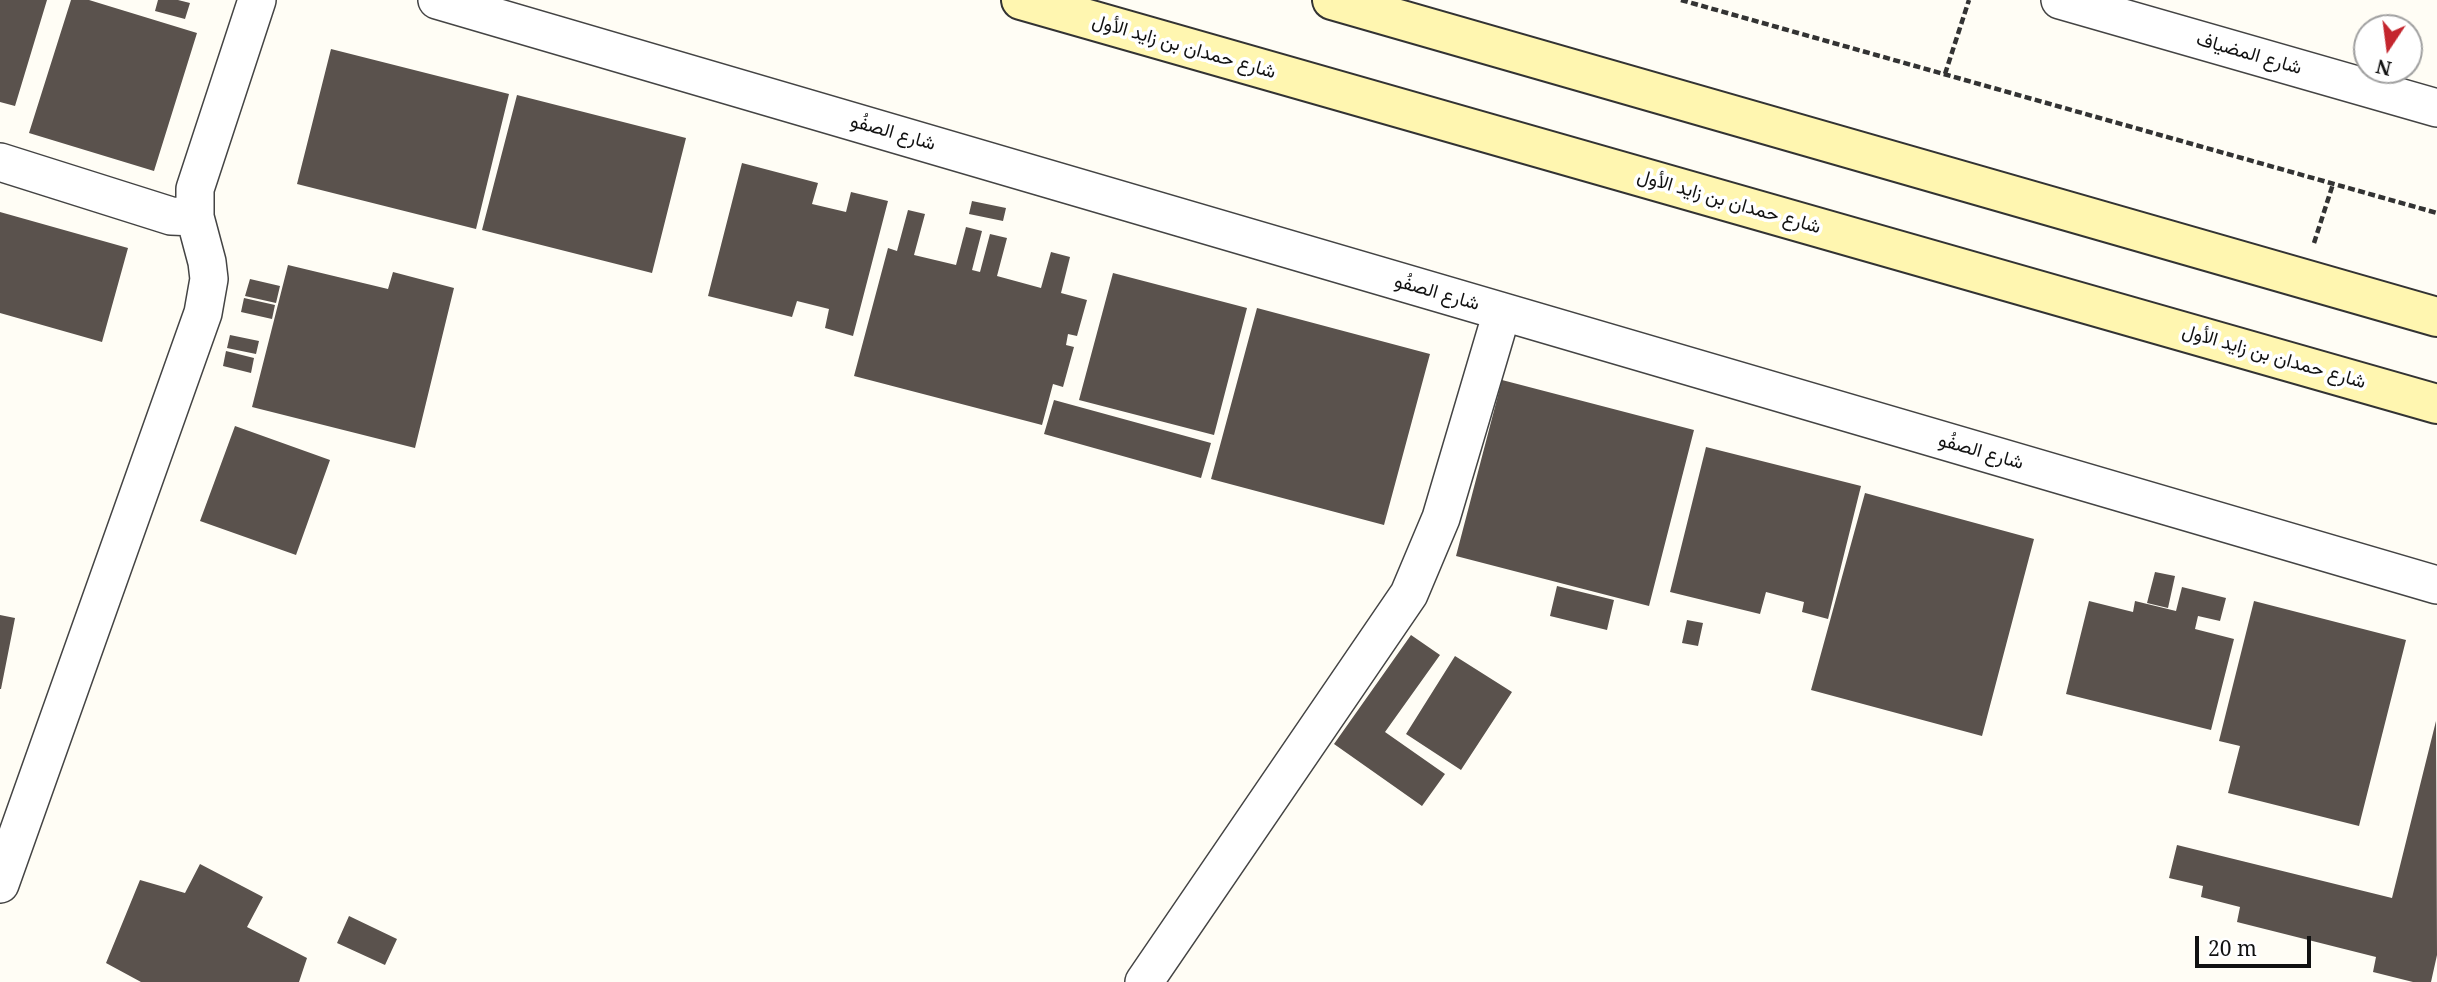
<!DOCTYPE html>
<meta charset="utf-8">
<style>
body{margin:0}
#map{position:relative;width:2437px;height:982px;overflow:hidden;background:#fffdf5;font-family:"Noto Serif",serif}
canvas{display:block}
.north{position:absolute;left:2353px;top:14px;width:70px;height:70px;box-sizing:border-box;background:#fff;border:2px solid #a0a0a0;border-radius:50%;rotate:193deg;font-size:19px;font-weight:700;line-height:28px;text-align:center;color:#111}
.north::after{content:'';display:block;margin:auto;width:24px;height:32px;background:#c4262e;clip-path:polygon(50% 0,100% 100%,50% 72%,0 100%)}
.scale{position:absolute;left:2195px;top:936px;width:116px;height:32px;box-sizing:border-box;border:4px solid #111;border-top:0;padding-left:9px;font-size:21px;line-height:24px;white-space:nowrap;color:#111;-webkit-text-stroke:5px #fff;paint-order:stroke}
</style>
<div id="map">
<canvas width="2437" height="982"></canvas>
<div class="north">N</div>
<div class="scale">20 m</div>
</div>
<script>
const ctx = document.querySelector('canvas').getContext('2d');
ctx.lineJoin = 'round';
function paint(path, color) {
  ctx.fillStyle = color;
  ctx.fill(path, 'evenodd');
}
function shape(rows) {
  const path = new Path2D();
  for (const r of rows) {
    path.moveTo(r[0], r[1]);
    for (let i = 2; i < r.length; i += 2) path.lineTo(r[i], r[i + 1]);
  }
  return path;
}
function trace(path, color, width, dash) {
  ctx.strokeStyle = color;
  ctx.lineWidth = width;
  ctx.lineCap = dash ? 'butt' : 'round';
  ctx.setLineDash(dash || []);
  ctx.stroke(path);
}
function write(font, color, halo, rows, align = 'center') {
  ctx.font = font + ' "Noto Serif",Vazirmatn,serif';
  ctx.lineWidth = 7;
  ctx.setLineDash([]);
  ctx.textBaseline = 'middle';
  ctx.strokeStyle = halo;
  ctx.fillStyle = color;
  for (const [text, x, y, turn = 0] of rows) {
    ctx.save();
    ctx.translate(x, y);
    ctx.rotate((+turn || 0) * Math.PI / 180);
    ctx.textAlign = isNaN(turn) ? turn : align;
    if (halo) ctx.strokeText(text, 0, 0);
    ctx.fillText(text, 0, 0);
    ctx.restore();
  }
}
const building = shape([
 [0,0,47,0,15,106,0,102],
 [71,0,89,0,197,33,154,171,29,133],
 [158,0,178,0,190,3,185,19,155,11],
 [331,49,509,94,476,229,297,184],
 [517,95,686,138,652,273,482,230],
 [742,163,818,183,812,204,846,212,851,192,888,201,853,336,825,328,829,309,797,301,792,317,708,296],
 [972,201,1006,208,1003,221,969,214],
 [908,210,925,214,914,255,956,265,966,227,982,231,972,270,980,272,990,234,1007,238,997,276,1041,288,1051,252,1070,257,1061,293,1087,300,1077,336,1068,334,1066,345,1074,347,1063,387,1053,384,1042,425,854,376,888,248,897,251],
 [0,212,128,248,102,342,0,313],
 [288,265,388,289,393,272,454,288,415,448,252,407],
 [1113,273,1247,308,1214,435,1079,400],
 [250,279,280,286,276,303,245,296],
 [244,298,275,305,272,319,241,312],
 [1257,308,1430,354,1384,525,1211,479],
 [230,335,259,341,256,354,227,348],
 [226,351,254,358,251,373,223,366],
 [1502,380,1694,430,1649,606,1456,556],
 [1054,400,1211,443,1201,478,1044,434],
 [235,426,330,460,296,555,200,521],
 [1706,447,1861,486,1828,619,1802,612,1804,602,1766,592,1760,614,1670,592],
 [1865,493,2034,539,1982,736,1811,690],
 [2155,572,2175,576,2168,608,2147,603],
 [1557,586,1614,600,1607,630,1550,616],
 [2182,587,2226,598,2220,621,2198,616,2195,629,2234,639,2211,730,2066,694,2089,601,2133,612,2135,601,2176,611],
 [2254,601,2406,640,2359,826,2228,793,2240,746,2219,741],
 [0,615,15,618,1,689,0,689],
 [1687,620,1703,623,1698,646,1682,643],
 [1411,635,1440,655,1385,732,1445,774,1422,806,1334,744],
 [1455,656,1512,692,1461,770,1406,734],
 [2436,721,2437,955,2431,982,2413,982,2373,972,2376,957,2237,922,2240,907,2201,897,2203,886,2169,878,2177,845,2392,898],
 [200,864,263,897,247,927,307,958,299,982,141,982,106,963,140,880,185,893],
 [349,916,397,939,385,965,337,943]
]);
const path = shape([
 [1681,0,2437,213],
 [1945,74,1969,0],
 [2314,243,2333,184]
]);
const street = shape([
 [437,0,2437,585],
 [2060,0,2437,108],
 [0,162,171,216,195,217],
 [0,884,203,313,209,279,207,262,195,217,195,189,257,0],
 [1144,982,1409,594,1441,518,1502,312]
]);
const secondary = shape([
 [1021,0,2437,404],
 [1332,0,2437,317]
]);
const streetNames = [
 ["شارع حمدان بن زايد الأول",1184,47,16],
 ["شارع المضياف",2249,54,16],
 ["شارع الصفُو",893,133,16],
 ["شارع حمدان بن زايد الأول",1729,202,16],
 ["شارع الصفُو",1437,293,16],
 ["شارع حمدان بن زايد الأول",2274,357,16],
 ["شارع الصفُو",1981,452,16]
];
paint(building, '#5a524d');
trace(street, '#444', 40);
trace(secondary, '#333', 42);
trace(path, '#333', 4.5, [7, 3.5]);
trace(street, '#fff', 37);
trace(secondary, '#fff6b0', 38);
write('19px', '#111', '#fff', streetNames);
</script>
